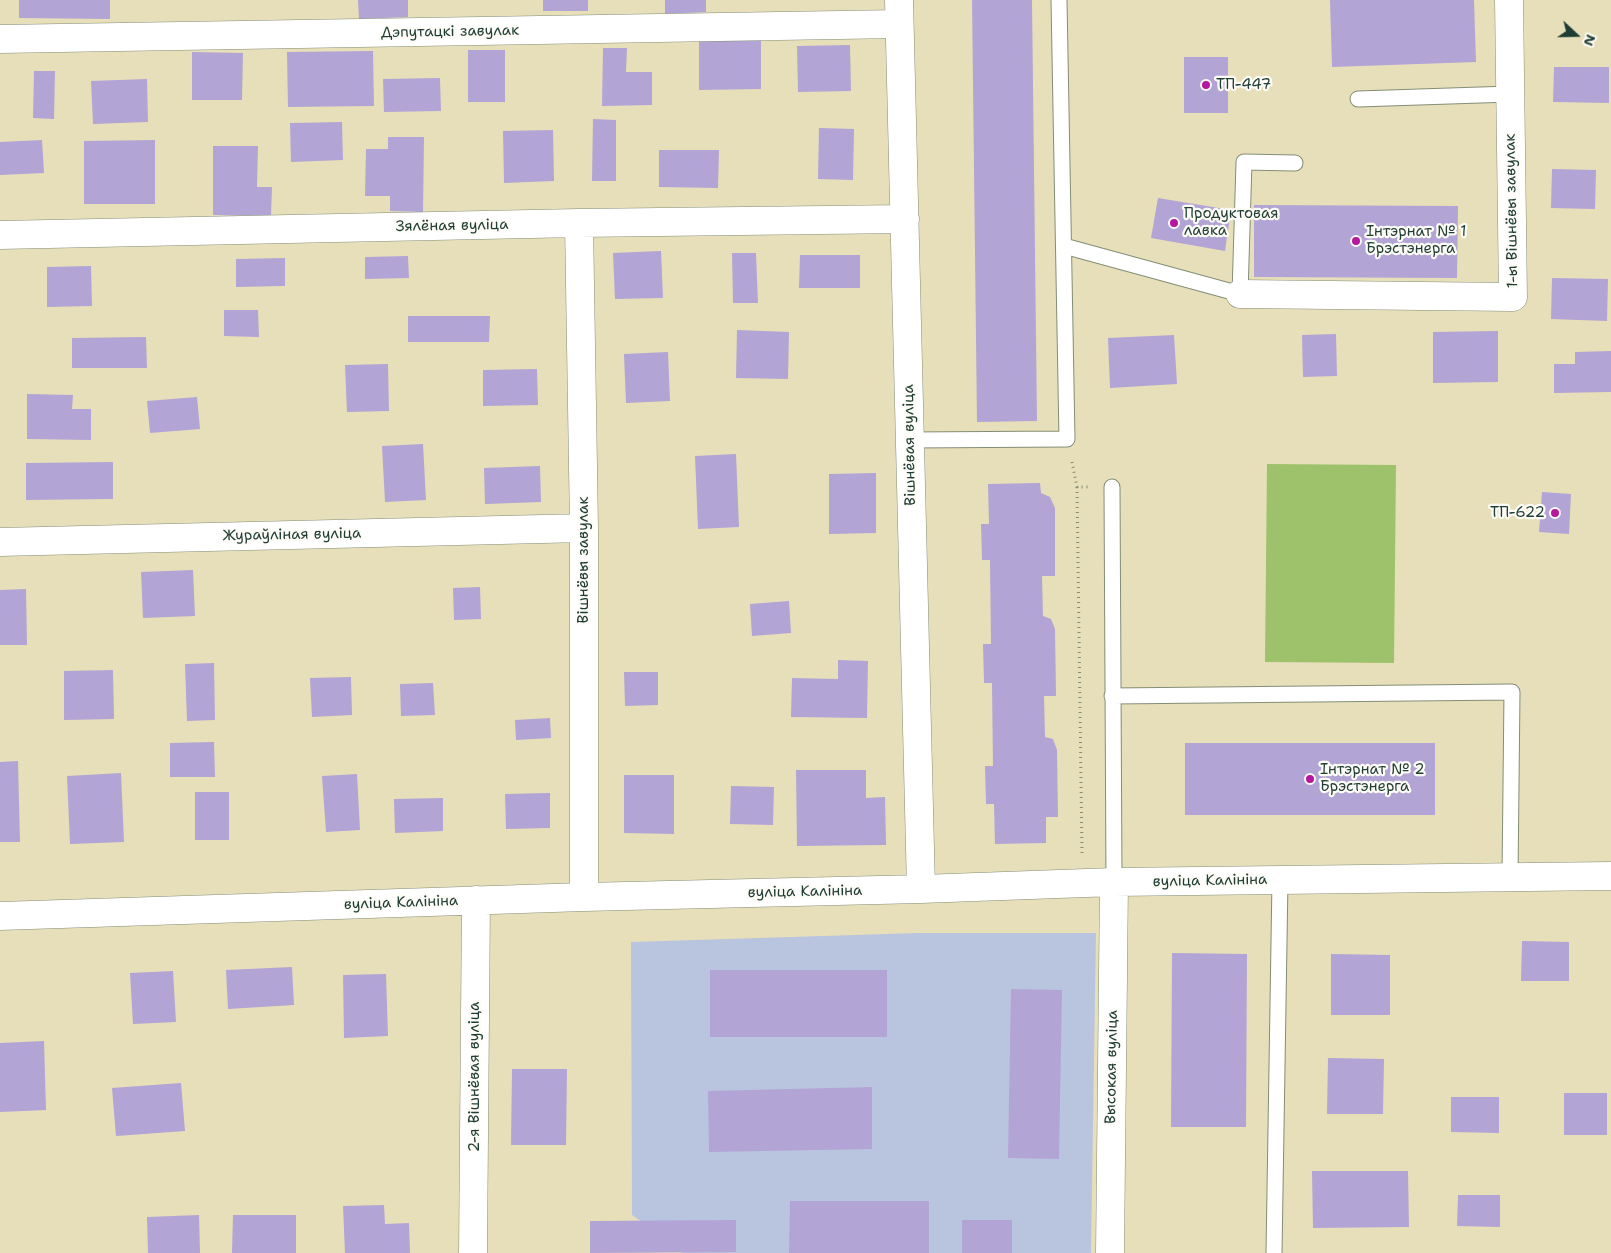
<!DOCTYPE html>
<meta charset="utf-8">
<style>
body{margin:0}
#map{position:relative;width:1611px;height:1253px;overflow:hidden;background:#e7dfb9;font-family:"Shantell Sans",sans-serif}
canvas{display:block}
.north{position:absolute;left:1551px;top:10px;width:50px;height:50px;-webkit-text-stroke:4px #fdfcf7;paint-order:stroke;rotate:111deg;font-size:14px;font-weight:700;line-height:20px;text-align:center;color:#1f3d34}
.north::after{content:'';display:block;margin:auto;width:18px;height:22px;background:#1f3d34;clip-path:polygon(50% 0,100% 100%,50% 72%,0 100%)}
</style>
<div id="map">
<canvas width="1611" height="1253"></canvas>
<div class="north">N</div>
</div>
<script>
const ctx = document.querySelector('canvas').getContext('2d');
ctx.lineJoin = 'round';
function paint(path, color) {
  ctx.fillStyle = color;
  ctx.fill(path, 'evenodd');
}
function shape(rows) {
  const path = new Path2D();
  for (const r of rows) {
    path.moveTo(r[0], r[1]);
    for (let i = 2; i < r.length; i += 2) path.lineTo(r[i], r[i + 1]);
  }
  return path;
}
function trace(path, color, width, dash) {
  ctx.strokeStyle = color;
  ctx.lineWidth = width;
  ctx.lineCap = dash ? 'butt' : 'round';
  ctx.setLineDash(dash || []);
  ctx.stroke(path);
}
function write(font, color, halo, rows, align = 'center') {
  ctx.font = font + ' "Shantell Sans",sans-serif';
  ctx.lineWidth = 4.5;
  ctx.setLineDash([]);
  ctx.textBaseline = 'middle';
  ctx.strokeStyle = halo;
  ctx.fillStyle = color;
  for (const [text, x, y, turn = 0] of rows) {
    ctx.save();
    ctx.translate(x, y);
    ctx.rotate((+turn || 0) * Math.PI / 180);
    ctx.textAlign = isNaN(turn) ? turn : align;
    if (halo) ctx.strokeText(text, 0, 0);
    ctx.fillText(text, 0, 0);
    ctx.restore();
  }
}
const industrial = shape([
 [918,933,1096,933,1091,1253,682,1253,683,1251,632,1215,631,942]
]);
const green = shape([
 [1267,464,1396,465,1394,663,1265,662]
]);
const building = shape([
 [19,0,110,0,110,19,19,18],
 [358,0,408,0,408,17,359,19],
 [543,0,588,0,588,11,543,11],
 [665,0,706,0,706,12,665,14],
 [972,0,1032,0,1037,421,977,422],
 [1330,0,1474,0,1476,62,1332,67],
 [761,39,761,89,699,90,699,40],
 [850,45,851,91,798,92,797,46],
 [603,48,627,48,626,72,652,72,652,105,602,106],
 [468,50,505,50,505,102,468,102],
 [373,51,374,106,288,107,287,52],
 [192,52,243,53,242,100,192,100],
 [1184,57,1228,57,1228,113,1184,113],
 [1554,67,1609,67,1609,103,1553,102],
 [34,71,55,71,54,119,33,118],
 [440,78,441,111,384,112,383,79],
 [147,79,148,122,93,124,91,81],
 [593,119,616,120,616,181,592,181],
 [342,122,343,160,291,162,290,123],
 [819,128,854,129,853,180,818,179],
 [553,130,554,181,504,183,503,131],
 [388,137,424,137,423,212,390,211,390,196,365,196,366,149,388,149],
 [42,140,44,173,0,175,0,142],
 [155,140,155,204,84,204,84,141],
 [213,146,258,146,257,187,272,187,271,216,213,215],
 [659,150,719,150,718,188,659,187],
 [1552,169,1596,170,1595,209,1551,208],
 [1158,198,1231,210,1225,251,1151,238],
 [1254,205,1458,206,1457,278,1254,277],
 [661,251,663,298,615,299,613,253],
 [732,253,756,253,758,303,733,303],
 [800,255,860,255,860,288,799,288],
 [408,256,409,278,365,279,365,257],
 [285,258,285,286,236,287,236,259],
 [91,266,92,306,47,307,47,267],
 [1552,278,1608,279,1607,321,1551,319],
 [224,310,258,310,259,337,224,336],
 [408,316,490,316,489,342,408,342],
 [737,330,789,332,788,379,736,378],
 [1498,331,1498,382,1433,383,1433,332],
 [1336,334,1337,376,1303,377,1302,335],
 [1174,335,1177,384,1110,388,1108,338],
 [146,337,147,368,72,368,72,338],
 [1611,351,1611,392,1554,393,1554,364,1575,364,1575,352],
 [668,352,670,401,626,403,624,354],
 [388,364,389,411,347,412,345,365],
 [537,369,538,405,483,406,483,370],
 [27,394,73,395,72,409,91,409,91,440,27,439],
 [197,397,200,429,150,433,147,401],
 [423,444,426,500,385,502,382,446],
 [736,454,739,527,698,529,695,456],
 [113,462,113,499,26,500,26,463],
 [540,466,541,502,485,504,484,468],
 [876,473,876,533,829,534,829,474],
 [1040,483,1041,493,1050,497,1055,508,1055,576,1042,576,1043,616,1051,619,1055,629,1056,696,1044,696,1045,737,1053,739,1057,750,1058,817,1046,817,1046,843,995,844,994,804,986,804,985,766,993,766,992,683,984,683,983,644,991,644,990,560,982,560,981,524,989,524,988,484],
 [1542,492,1571,494,1569,534,1539,532],
 [193,570,195,616,143,618,141,572],
 [480,587,481,619,454,620,453,588],
 [26,589,27,645,0,645,0,590],
 [789,601,791,633,752,636,750,604],
 [838,660,868,661,867,718,791,717,792,678,838,679],
 [214,663,215,720,187,721,185,664],
 [113,670,114,719,64,720,64,671],
 [624,672,658,672,658,705,625,706],
 [351,677,352,715,312,717,310,678],
 [433,683,435,715,401,716,400,684],
 [550,718,551,738,516,740,515,720],
 [214,742,215,777,170,777,170,743],
 [1185,743,1435,743,1435,815,1185,815],
 [18,761,20,842,0,842,0,762],
 [796,770,866,770,866,798,885,797,886,845,797,846],
 [121,773,124,842,70,844,67,776],
 [357,774,360,830,326,832,322,776],
 [624,775,674,775,674,834,624,833],
 [731,786,774,787,773,825,730,824],
 [195,792,229,792,229,840,195,840],
 [550,793,550,828,506,829,505,794],
 [443,798,443,831,395,833,394,799],
 [1522,941,1569,942,1569,981,1521,981],
 [1172,953,1247,954,1246,1127,1171,1127],
 [1331,954,1390,955,1390,1015,1331,1015],
 [292,967,294,1005,228,1009,226,970],
 [710,970,887,970,887,1037,710,1037],
 [173,971,176,1022,133,1024,130,973],
 [386,974,388,1036,344,1038,343,975],
 [1011,989,1062,990,1059,1159,1008,1158],
 [44,1041,46,1110,0,1112,0,1043],
 [1328,1058,1384,1059,1383,1114,1327,1114],
 [512,1069,567,1069,566,1145,511,1145],
 [181,1083,185,1131,116,1136,112,1088],
 [872,1087,872,1149,709,1152,708,1091],
 [1564,1093,1607,1093,1607,1135,1564,1135],
 [1451,1097,1499,1097,1499,1133,1451,1132],
 [1312,1171,1408,1171,1409,1227,1313,1228],
 [1458,1195,1500,1195,1500,1227,1457,1226],
 [790,1201,929,1201,929,1253,789,1253],
 [384,1205,385,1224,409,1223,410,1253,345,1253,343,1206],
 [199,1215,200,1253,148,1253,147,1217],
 [233,1215,296,1215,296,1253,232,1253],
 [736,1220,736,1252,590,1253,590,1221],
 [962,1220,1012,1220,1012,1253,962,1253]
]);
const path = shape([
 [1072,462,1077,487,1088,487],
 [1077,487,1082,854]
]);
const service = shape([
 [1358,99,1511,94],
 [1064,246,1240,294,1244,162,1295,163],
 [910,440,1067,439,1059,0],
 [1112,487,1114,882],
 [1112,696,1512,692,1510,877],
 [1274,1253,1280,880]
]);
const minor = shape([
 [899,0,921,889],
 [0,39,899,24],
 [579,223,584,528,584,897],
 [0,235,579,223,905,219],
 [1240,294,1513,297,1509,0],
 [0,542,584,528],
 [0,916,584,897,921,889,1114,882,1611,876],
 [473,1253,476,900],
 [1110,1253,1114,882]
]);
const markers = [
 [1206,85,5,"#b5179e"],
 [1174,223,5,"#b5179e"],
 [1356,241,5,"#b5179e"],
 [1555,513,5,"#b5179e"],
 [1310,779,5,"#b5179e"]
];
const streetNames = [
 ["Дэпутацкі завулак",450,32,-1],
 ["1-ы Вішнёвы завулак",1512,211,-91],
 ["Зялёная вуліца",452,226,-1],
 ["Вішнёвая вуліца",910,445,-91],
 ["Жураўліная вуліца",292,535,-1],
 ["Вішнёвы завулак",584,560,-90],
 ["вуліца Калініна",1210,881,-1],
 ["вуліца Калініна",805,892,-1],
 ["вуліца Калініна",401,903,-2],
 ["Высокая вуліца",1112,1067,-89],
 ["2-я Вішнёвая вуліца",475,1077,-90]
];
const poiNames = [
 ["ТП-447",1216,85],
 ["Продуктовая",1184,214],
 ["лавка",1184,231],
 ["Інтэрнат № 1",1366,232],
 ["Брэстэнерга",1366,249],
 ["ТП-622",1545,513,"right"],
 ["Інтэрнат № 2",1320,770],
 ["Брэстэнерга",1320,787]
];
paint(industrial, '#b9c5de');
paint(green, '#9ec26c');
paint(building, '#b2a4d5');
trace(service, '#838e76', 17);
trace(minor, '#838e76', 29);
trace(path, '#838e76', 3, [1, 4]);
trace(service, '#fff', 15);
trace(minor, '#fff', 28);
for (const [x, y, r, color] of markers) {
  const dot = new Path2D();
  dot.arc(x, y, r, 0, 2 * Math.PI);
  ctx.fillStyle = color;
  ctx.fill(dot);
  trace(dot, '#fdfcf7', 2);
}
write('15px', '#1f3d34', '#fdfcf7', streetNames);
write('15px', '#1f3d34', '#fdfcf7', poiNames, 'left');
</script>
